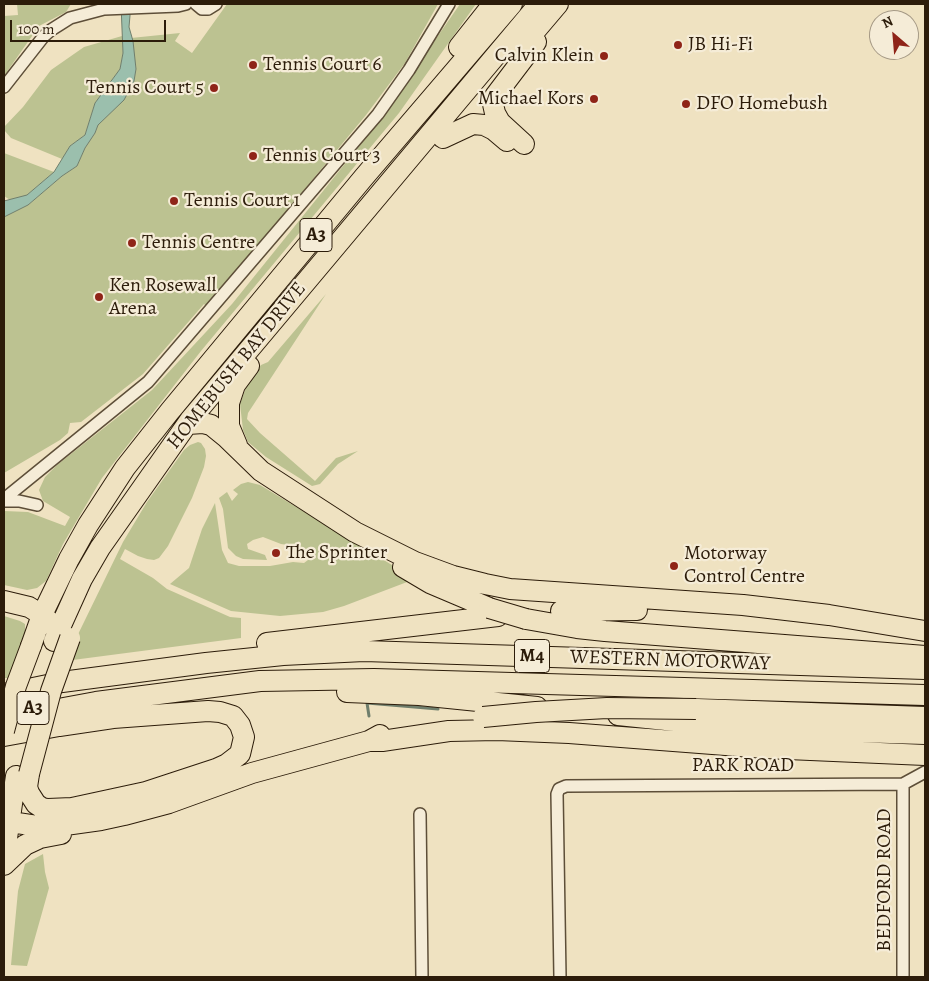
<!DOCTYPE html>
<style>
body{margin:0}
#map{position:relative;width:929px;height:981px;overflow:hidden;background:#efe2c1;font-family:Alegreya,serif}
canvas{display:block}
.frame{position:absolute;inset:0;border:5px solid #2c1c0a;pointer-events:none}
.north{position:absolute;left:869px;top:10px;width:50px;height:50px;box-sizing:border-box;background:#f5ecd7;border:1px solid #a59985;border-radius:50%;rotate:333deg;font-size:14px;font-weight:700;line-height:20px;text-align:center;color:#2c1c0a}
.north::after{content:'';display:block;margin:auto;width:18px;height:22px;background:#8f2418;clip-path:polygon(50% 0,100% 100%,50% 72%,0 100%)}
.scale{position:absolute;left:10px;top:20px;width:156px;height:22px;box-sizing:border-box;border:2px solid #2c1c0a;border-top:0;padding-left:6px;font-size:15px;line-height:18px;white-space:nowrap;color:#2c1c0a;-webkit-text-stroke:4px #f5ecd7;paint-order:stroke}
</style>
<div id="map">
<canvas width="929" height="981"></canvas>
<div class="frame"></div>
<div class="north">N</div>
<div class="scale">100 m</div>
</div>
<script>
const ctx = document.querySelector('canvas').getContext('2d');
ctx.lineJoin = 'round';
function paint(path, color) {
  ctx.fillStyle = color;
  ctx.fill(path, 'evenodd');
}
function shape(rows) {
  const path = new Path2D();
  for (const r of rows) {
    path.moveTo(r[0], r[1]);
    for (let i = 2; i < r.length; i += 2) path.lineTo(r[i], r[i + 1]);
  }
  return path;
}
function trace(path, color, width, dash) {
  ctx.strokeStyle = color;
  ctx.lineWidth = width;
  ctx.lineCap = dash ? 'butt' : 'round';
  ctx.setLineDash(dash || []);
  ctx.stroke(path);
}
function write(font, color, halo, rows, align = 'center') {
  ctx.font = font + ' Alegreya,serif';
  ctx.lineWidth = 4.5;
  ctx.setLineDash([]);
  ctx.textBaseline = 'middle';
  ctx.strokeStyle = halo;
  ctx.fillStyle = color;
  for (const [text, x, y, turn = 0] of rows) {
    ctx.save();
    ctx.translate(x, y);
    ctx.rotate((+turn || 0) * Math.PI / 180);
    ctx.textAlign = isNaN(turn) ? turn : align;
    if (halo) ctx.strokeText(text, 0, 0);
    ctx.fillText(text, 0, 0);
    ctx.restore();
  }
}
const green = shape([
 [17,4,71,4,66,12,39,26,4,76,4,16,18,15],
 [227,4,438,4,405,63,366,115,207,307,204,304,143,374,81,422,70,423,68,433,60,440,4,473,4,217,28,205,62,176,77,166,85,148,95,133,98,125,123,100,134,81,136,69,131,38,180,33,175,41,192,53],
 [460,4,476,4,399,113,201,351,102,478,63,544,46,581,37,588,27,590,4,585,4,511,28,512,65,526,70,517,43,501,39,490,45,477,57,465,152,390,232,304,377,124],
 [122,36,123,53,120,69,95,103,85,135,70,146,62,159,11,138,4,130,4,127,23,107,51,70,84,47],
 [4,153,54,172,26,196,10,200,4,196],
 [326,294,248,413,247,419,260,433,315,481,336,458,358,451,338,464,320,484,312,486,266,457,248,442,243,430,240,404,248,382,261,365,268,362],
 [198,442,201,443,205,449,206,456,204,467,192,498,168,546,159,558,154,560,147,559,138,556,125,549,120,559,153,578,167,589,230,617,241,618,241,638,65,661,123,542,147,502,184,450,190,445],
 [248,482,260,485,415,579,344,606,323,612,280,616,231,611,170,584,189,568,202,529,215,503,222,550,228,563,239,566,270,566,293,562,304,563,308,560,307,555,296,546,281,544,263,537,253,540,247,544,248,549,265,555,267,560,243,559,236,556,228,548,223,509,219,498,227,492,232,501,238,494,233,490,241,484],
 [4,616,20,621,25,624,25,632,9,678,4,678],
 [43,854,45,872,49,888,27,966,11,965,18,891,25,864]
]);
const water = shape([
 [121,4,131,4,129,27,133,41,136,69,134,81,124,100,98,125,95,133,85,148,77,166,62,176,28,205,4,217,4,201,27,195,54,172,70,146,85,135,95,103,120,69,123,53,121,4]
]);
const stream = shape([
 [369,716,367,703,438,709]
]);
const street = shape([
 [196,4,202,9,208,9,216,4],
 [4,87,44,36,51,30,70,18,104,9,178,6,186,4],
 [5,500,9,495,148,382,378,114,409,70,449,4],
 [4,501,19,501,37,505],
 [903,784,903,977],
 [420,814,422,977],
 [560,977,557,794,559,789,566,786,903,784,925,772]
]);
const highway = shape([
 [459,47,493,4],
 [519,50,558,4],
 [443,138,473,124,484,125,494,130,507,141],
 [524,144,500,122,495,113,493,104,495,96,536,42],
 [188,424,203,423,211,425,227,438,261,471,355,532,415,562,453,576,485,584,510,589,743,605,829,615,925,631],
 [237,445,229,426,229,403,235,385,249,366],
 [403,567,430,583,489,608],
 [4,601,29,607,42,615,49,621,51,625],
 [561,611,637,610],
 [526,619,577,628,605,631,925,656],
 [54,641,82,579,100,548,190,420,539,4],
 [267,643,498,616],
 [31,646,42,615,69,559,88,525,125,468,170,411,364,177,512,4],
 [347,692,419,695,537,707],
 [4,694,62,682,206,663,283,655,364,651,925,669],
 [696,709,925,717],
 [618,715,752,729,925,734],
 [4,719,96,702,260,681,374,679,925,695],
 [4,736,59,726,113,718,208,711,220,712,233,716,240,725,244,737,240,754,227,764,216,769,146,792,72,808,48,809,42,808,36,804,29,793,27,787,29,774],
 [369,741,382,741,449,731,497,730,569,733,765,748,925,755],
 [4,821,37,826,58,826,101,820,124,815,169,803,252,773,369,741,380,735],
 [4,859,16,776],
 [4,865,25,845,40,838,61,834]
]);
const highwayBridge = shape([
 [489,608,526,619],
 [483,717,536,712,607,708,696,709],
 [4,731,16,686,31,646],
 [29,774,51,691,70,638]
]);
const markers = [
 [678,45,5,"#8f2418"],
 [604,56,5,"#8f2418"],
 [253,65,5,"#8f2418"],
 [214,88,5,"#8f2418"],
 [594,99,5,"#8f2418"],
 [686,104,5,"#8f2418"],
 [253,156,5,"#8f2418"],
 [174,201,5,"#8f2418"],
 [132,243,5,"#8f2418"],
 [99,297,5,"#8f2418"],
 [276,553,5,"#8f2418"],
 [674,566,5,"#8f2418"]
];
const shields = [
 [316,235,32],
 [532,656,35],
 [33,708,32]
];
const shieldNames = [
 ["A3",316,235],
 ["M4",532,656],
 ["A3",33,708]
];
const poiNames = [
 ["JB Hi-Fi",688,45],
 ["Calvin Klein",594,56,"right"],
 ["Tennis Court 6",263,65],
 ["Tennis Court 5",204,88,"right"],
 ["Michael Kors",584,99,"right"],
 ["DFO Homebush",696,104],
 ["Tennis Court 3",263,156],
 ["Tennis Court 1",184,201],
 ["Tennis Centre",142,243],
 ["Ken Rosewall",109,286],
 ["Arena",109,309],
 ["The Sprinter",286,553],
 ["Motorway",684,554],
 ["Control Centre",684,577]
];
const streetNames = [
 ["HOMEBUSH BAY DRIVE",237,366,-51],
 ["WESTERN MOTORWAY",670,661,2],
 ["PARK ROAD",743,766],
 ["BEDFORD ROAD",885,880,-90]
];
paint(green, '#bcc291');
paint(water, '#9bbfad');
trace(water, '#6f7e6c', 1);
trace(stream, '#6f7e6c', 3);
trace(street, '#5d4e38', 14);
trace(highway, '#2c1c0a', 22);
trace(street, '#f5ecd7', 11);
trace(highway, '#efe2c1', 20);
trace(highwayBridge, '#2c1c0a', 22, []);
trace(highwayBridge, '#efe2c1', 20);
for (const [x, y, r, color] of markers) {
  const dot = new Path2D();
  dot.arc(x, y, r, 0, 2 * Math.PI);
  ctx.fillStyle = color;
  ctx.fill(dot);
  trace(dot, '#f5ecd7', 2);
}
for (const [x, y, w] of shields) {
  const box = new Path2D();
  box.roundRect(x - w / 2, y - 16.5, w, 33, 4);
  ctx.fillStyle = '#f5ecd7';
  ctx.fill(box);
  trace(box, '#2c1c0a', 1);
}
write('bold 19px', '#2c1c0a', null, shieldNames);
write('20px', '#2c1c0a', '#f5ecd7', poiNames, 'left');
write('20px', '#2c1c0a', '#f5ecd7', streetNames);
</script>
